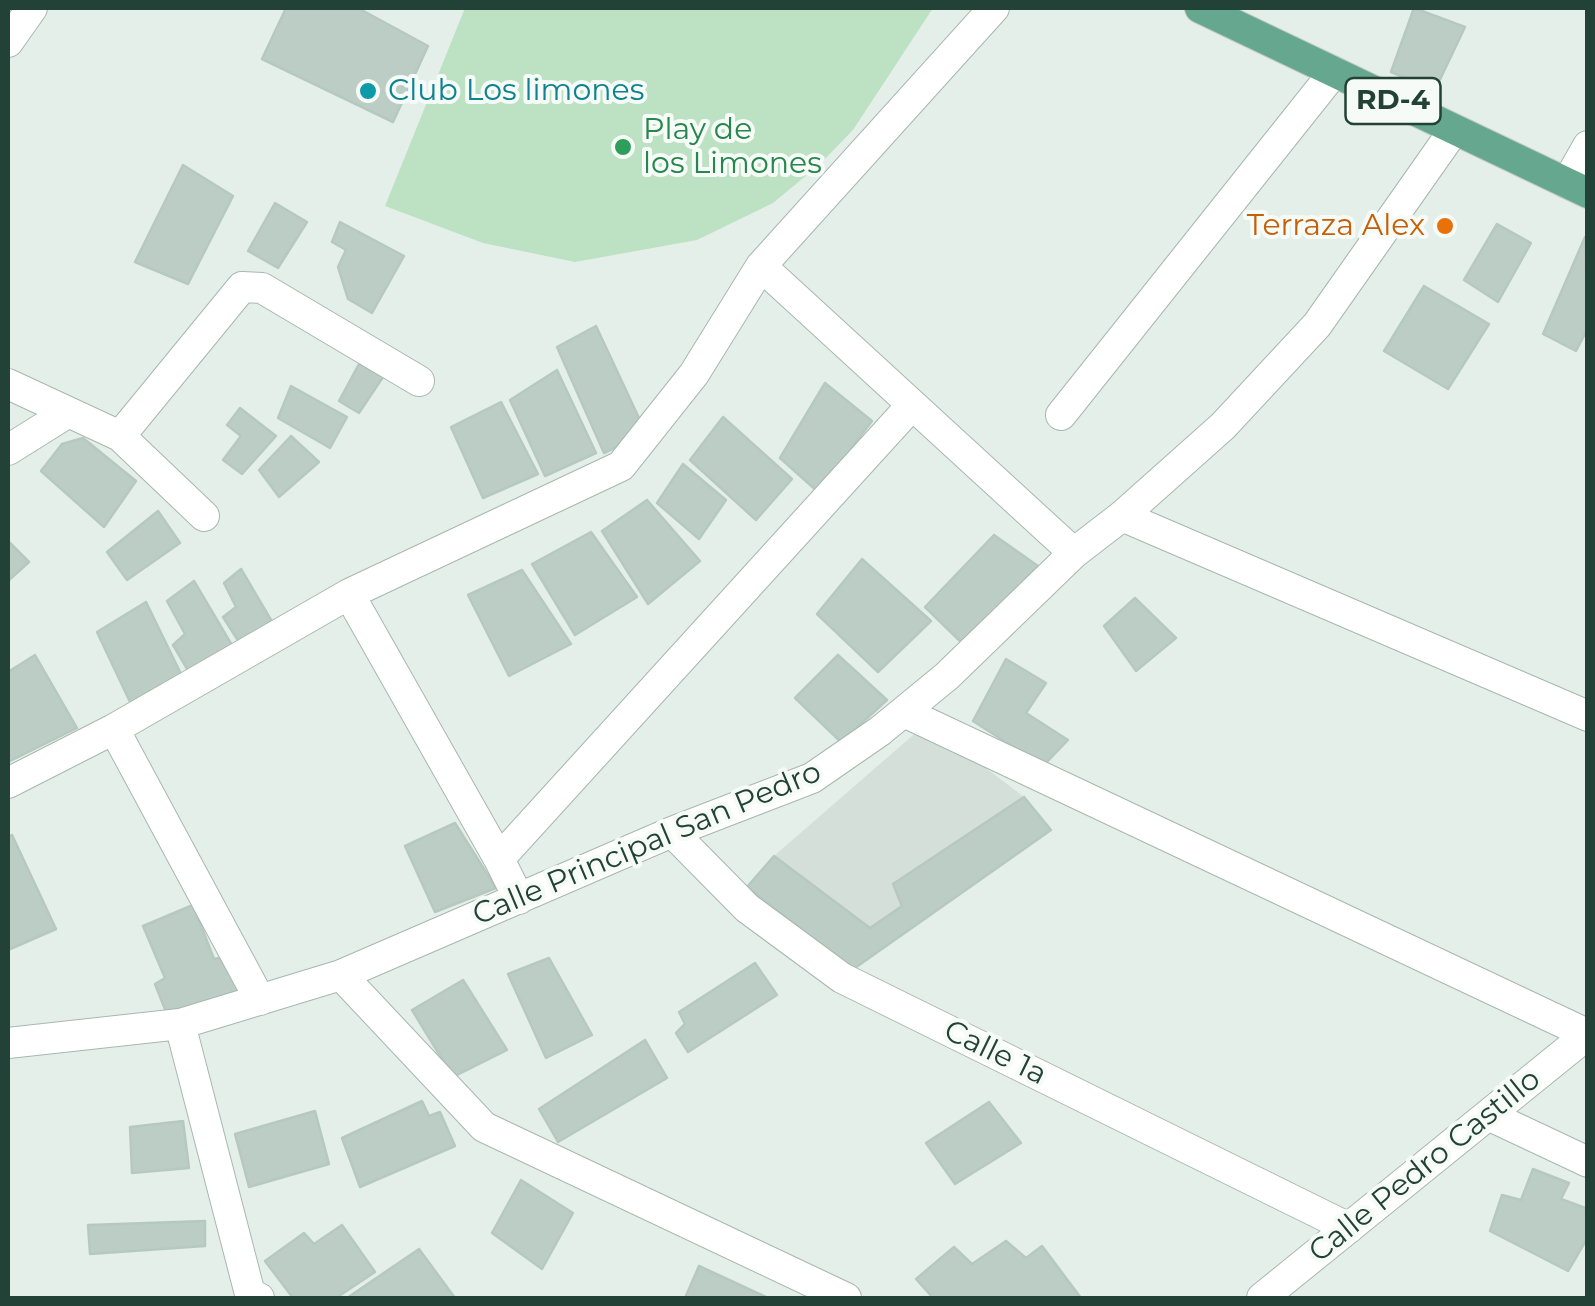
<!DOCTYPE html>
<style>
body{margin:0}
#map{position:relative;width:1595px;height:1306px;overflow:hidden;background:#e5efe9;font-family:Montserrat,sans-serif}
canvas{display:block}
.frame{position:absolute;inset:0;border:10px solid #224237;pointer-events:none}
</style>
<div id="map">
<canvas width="1595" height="1306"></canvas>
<div class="frame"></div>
</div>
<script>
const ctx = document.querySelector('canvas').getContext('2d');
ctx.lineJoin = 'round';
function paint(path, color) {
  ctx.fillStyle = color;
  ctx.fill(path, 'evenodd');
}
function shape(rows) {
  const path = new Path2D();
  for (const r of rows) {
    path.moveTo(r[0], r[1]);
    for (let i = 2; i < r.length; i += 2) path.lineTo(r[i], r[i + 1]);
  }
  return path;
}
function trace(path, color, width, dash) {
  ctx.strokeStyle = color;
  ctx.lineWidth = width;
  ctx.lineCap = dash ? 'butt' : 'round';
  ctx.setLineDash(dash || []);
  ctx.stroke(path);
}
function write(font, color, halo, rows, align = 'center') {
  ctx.font = font + ' Montserrat,sans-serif';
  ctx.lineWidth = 8;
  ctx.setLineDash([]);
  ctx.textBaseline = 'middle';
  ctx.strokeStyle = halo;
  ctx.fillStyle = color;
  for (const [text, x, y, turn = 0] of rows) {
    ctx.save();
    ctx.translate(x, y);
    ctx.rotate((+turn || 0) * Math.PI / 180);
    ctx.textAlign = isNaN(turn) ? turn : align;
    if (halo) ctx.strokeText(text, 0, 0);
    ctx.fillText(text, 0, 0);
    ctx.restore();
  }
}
const built = shape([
 [927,723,1024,797,893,883,902,906,870,928,774,856]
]);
const green = shape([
 [465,8,933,8,853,130,819,165,773,203,697,240,575,262,483,243,385,206]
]);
const building = shape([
 [286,8,358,8,428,46,393,122,262,59,286,8],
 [1414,8,1465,27,1435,90,1391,72,1414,8],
 [183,165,233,196,188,284,135,262,183,165],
 [275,203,307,222,278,268,248,251,275,203],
 [340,222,404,256,372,313,348,299,338,267,346,250,332,242,340,222],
 [1497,224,1531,243,1498,302,1464,280,1497,224],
 [1585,237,1588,328,1576,351,1543,334,1585,237],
 [1424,286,1489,324,1448,389,1384,351,1424,286],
 [596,326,646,433,604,453,557,347,596,326],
 [359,364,383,377,359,413,339,401,359,364],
 [557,370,596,453,545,476,510,400,557,370],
 [825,383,872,421,818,492,780,458,825,383],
 [291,386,347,417,330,448,278,418,291,386],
 [501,402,538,474,483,498,451,427,501,402],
 [240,408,276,436,242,474,223,460,241,436,227,425,240,408],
 [723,417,792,479,756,520,690,460,723,417],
 [291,436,319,462,279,497,259,470,291,436],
 [83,438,136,481,104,527,41,471,62,444,83,438],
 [683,464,726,500,699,539,657,503,683,464],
 [647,500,700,561,648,604,602,531,647,500],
 [158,511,180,543,127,580,107,552,158,511],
 [591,532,637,597,575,635,532,564,591,532],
 [994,535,1038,566,964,645,925,607,994,535],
 [8,541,29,562,8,581,8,541],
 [862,559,931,621,878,672,817,614,862,559],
 [241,569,274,625,239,642,223,617,236,607,224,583,241,569],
 [522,570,571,644,509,676,468,595,522,570],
 [194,581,233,647,189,672,173,645,185,634,167,601,194,581],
 [1135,598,1176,638,1136,671,1104,626,1135,598],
 [146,602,182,676,131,704,97,632,146,602],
 [35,655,77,728,8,762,8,672,35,655],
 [838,655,887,700,841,742,795,698,838,655],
 [1006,659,1046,683,1026,713,1068,740,1043,766,973,721,1006,659],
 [1024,797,1051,830,852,970,747,887,774,856,870,928,902,906,893,884,1024,797],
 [455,823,496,888,435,912,405,846,455,823],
 [12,835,56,929,8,950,8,837,12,835],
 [193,905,214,959,225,957,239,990,168,1017,155,984,165,978,143,926,193,905],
 [549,958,592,1035,546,1058,508,974,549,958],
 [755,963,777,995,688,1052,676,1033,685,1024,679,1012,755,963],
 [463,980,507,1050,453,1077,412,1010,463,980],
 [645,1040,667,1078,558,1142,539,1109,645,1040],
 [422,1101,429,1116,440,1112,455,1146,360,1187,342,1138,422,1101],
 [989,1102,1021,1143,955,1184,926,1143,989,1102],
 [315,1111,329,1164,249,1187,235,1134,315,1111],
 [183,1121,189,1168,132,1173,130,1127,183,1121],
 [1533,1169,1569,1183,1561,1199,1588,1209,1588,1237,1568,1271,1490,1231,1502,1195,1521,1200,1533,1169],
 [521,1180,573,1213,542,1269,492,1233,521,1180],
 [205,1221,205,1246,90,1254,88,1225,205,1221],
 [342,1225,375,1272,336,1298,293,1298,265,1261,304,1233,314,1244,342,1225],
 [1006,1241,1026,1258,1042,1246,1081,1298,933,1298,916,1279,954,1247,972,1264,1006,1241],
 [419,1249,455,1298,347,1298,419,1249],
 [699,1266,768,1298,685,1298,699,1266]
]);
const street = shape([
 [8,42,32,8],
 [1567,183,1588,146],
 [761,266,1074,553],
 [8,384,120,436,204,516],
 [1061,415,1334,72],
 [120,436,242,287,262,288,419,381],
 [8,450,67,413],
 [1122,516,1588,716],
 [349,594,499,859],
 [904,712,1587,1034],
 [114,729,260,1000],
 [8,783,114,729,349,594,621,466,694,374,761,266,994,8],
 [672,832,747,908,842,978,1349,1228],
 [519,899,499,859,912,405],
 [341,975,484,1127,846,1298],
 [180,1024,250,1294,259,1298],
 [8,1043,180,1024,341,975,672,832,812,778,880,731,947,676,1074,553,1122,516,1223,426,1317,325,1454,130],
 [1488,1115,1588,1162],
 [1262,1298,1588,1034]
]);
const primary = shape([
 [1200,8,1588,193]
]);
const markers = [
 [368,91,10,"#0f9aa8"],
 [623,147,10,"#2e9e5b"],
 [1445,226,10,"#e8710a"]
];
const shields = [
 [1393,101,95]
];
const shieldNames = [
 ["RD-4",1393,101]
];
const cultureNames = [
 ["Club Los limones",388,91]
];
const leisureNames = [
 ["Play de",643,130],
 ["los Limones",643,164]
];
const foodNames = [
 ["Terraza Alex",1425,226]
];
const streetNames = [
 ["Calle Principal San Pedro",647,844,-23],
 ["Calle 1a",995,1053,26],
 ["Calle Pedro Castillo",1425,1166,-39]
];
paint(built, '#d3dfd8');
paint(green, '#bce1c3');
paint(building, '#bccdc5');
trace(building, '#b6c9c0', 2.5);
trace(street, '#a7b8b0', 32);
trace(primary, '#c1cac7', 32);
trace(street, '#fff', 30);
trace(primary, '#66a790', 30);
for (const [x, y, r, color] of markers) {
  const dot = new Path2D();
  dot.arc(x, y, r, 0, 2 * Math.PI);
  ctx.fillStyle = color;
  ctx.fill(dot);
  trace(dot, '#f6fbf8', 4);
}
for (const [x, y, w] of shields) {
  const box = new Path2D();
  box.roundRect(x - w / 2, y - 23, w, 46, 8);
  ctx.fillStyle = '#f6fbf8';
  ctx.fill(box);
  trace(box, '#224237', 2.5);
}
write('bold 28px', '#224237', null, shieldNames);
write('30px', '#0d838f', '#f6fbf8', cultureNames, 'left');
write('30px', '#27864d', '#f6fbf8', leisureNames, 'left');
write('30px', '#c56008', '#f6fbf8', foodNames, 'right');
write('30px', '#224237', '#f6fbf8', streetNames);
</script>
